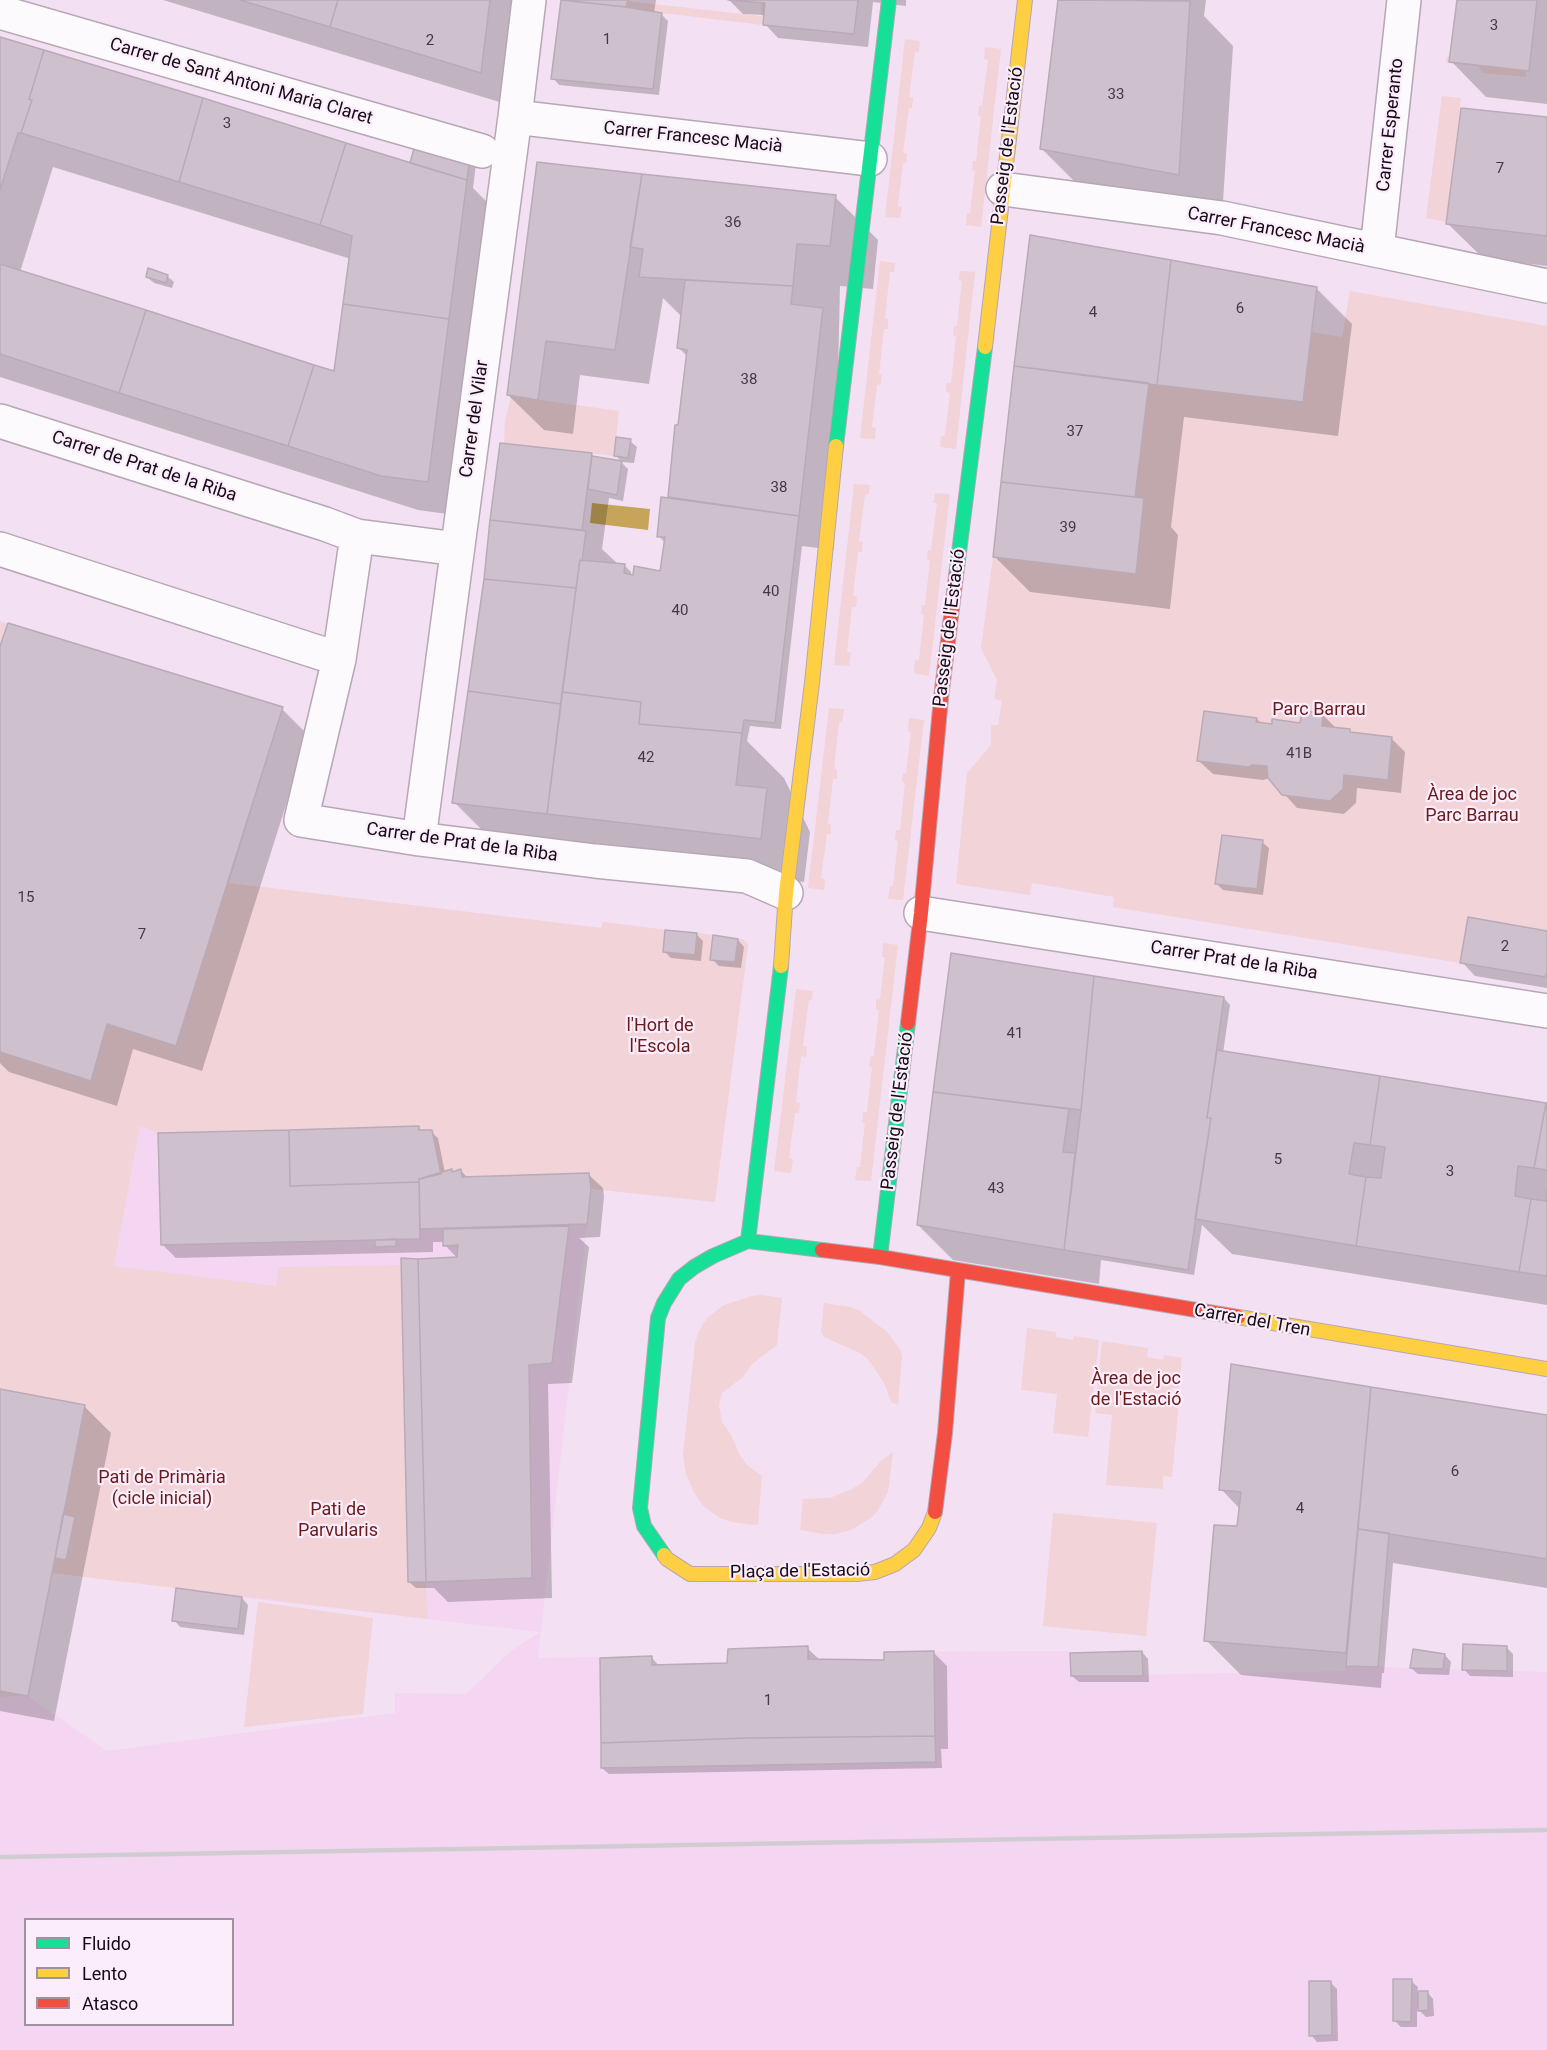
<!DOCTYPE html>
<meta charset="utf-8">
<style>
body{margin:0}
#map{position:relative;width:1547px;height:2050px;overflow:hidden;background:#f3e0f2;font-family:Roboto,sans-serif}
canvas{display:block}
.legend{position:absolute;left:24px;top:1918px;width:210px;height:108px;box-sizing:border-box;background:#fbedfb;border:2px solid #9f929f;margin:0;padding:8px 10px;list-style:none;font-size:18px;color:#150a15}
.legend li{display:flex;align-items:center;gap:12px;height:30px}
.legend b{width:30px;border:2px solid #9f929f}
</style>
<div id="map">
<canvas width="1547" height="2050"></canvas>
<ul class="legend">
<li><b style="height:8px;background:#16e098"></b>Fluido</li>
<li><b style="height:8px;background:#ffcf43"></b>Lento</li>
<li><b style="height:8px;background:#f24e42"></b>Atasco</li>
</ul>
</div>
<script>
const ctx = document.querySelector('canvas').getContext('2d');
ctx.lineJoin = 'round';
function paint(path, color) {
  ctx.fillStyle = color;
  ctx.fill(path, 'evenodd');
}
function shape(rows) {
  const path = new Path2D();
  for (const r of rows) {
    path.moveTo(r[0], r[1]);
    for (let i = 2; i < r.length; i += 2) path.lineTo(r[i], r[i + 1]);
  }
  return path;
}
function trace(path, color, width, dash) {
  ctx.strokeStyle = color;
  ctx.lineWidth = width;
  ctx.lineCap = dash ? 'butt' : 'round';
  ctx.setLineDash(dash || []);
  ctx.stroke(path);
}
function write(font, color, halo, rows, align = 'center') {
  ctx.font = font + ' Roboto,sans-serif';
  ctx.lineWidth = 4.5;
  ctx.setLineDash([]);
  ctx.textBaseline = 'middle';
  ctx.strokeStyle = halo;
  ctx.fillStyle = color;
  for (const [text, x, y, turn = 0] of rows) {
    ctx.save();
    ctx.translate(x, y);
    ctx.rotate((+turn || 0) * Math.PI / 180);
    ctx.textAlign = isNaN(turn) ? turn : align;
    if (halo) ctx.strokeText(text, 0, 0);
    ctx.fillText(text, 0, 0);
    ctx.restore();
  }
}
const built = shape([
 [229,883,601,928,603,922,697,933,743,939,748,945,591,1189,538,1658,652,1656,652,1665,726,1663,728,1649,808,1646,809,1659,884,1660,884,1652,1069,1651,1071,1676,1345,1671,1346,1666,1547,1672,1547,2050,0,2050,0,1697,28,1696,107,1751,395,1713,395,1693,466,1694,511,1651,540,1632,237,1597,146,1583,112,1271,140,1126],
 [26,1920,232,1920,232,2024,26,2024]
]);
const green = shape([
 [627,1,761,16,762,2,765,3,763,25,662,13,626,7],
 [905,39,920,41,919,52,915,52,909,97,913,98,912,108,909,108,903,153,907,154,906,163,903,163,898,206,902,207,900,218,885,217],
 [985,47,1001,49,981,227,966,225,967,213,970,213,975,171,972,170,973,161,976,161,981,116,978,115,979,106,982,106,988,60,984,59],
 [1450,54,1450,62,1526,71,1526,77,1483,73,1478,66,1446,63,1446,58],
 [1442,96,1461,98,1446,222,1426,218],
 [880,261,895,263,894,272,890,272,885,318,888,319,888,329,884,329,879,374,882,375,881,384,877,385,872,427,876,428,875,439,860,438],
 [960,271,975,272,956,449,940,447,941,436,945,435,950,393,946,392,947,383,951,383,956,336,953,335,954,326,957,326,962,281,959,280],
 [1350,291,1547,326,1547,977,1113,907,1114,897,1032,883,1030,895,956,884,967,773,991,745,991,725,998,725,1002,701,994,699,997,680,981,648,993,557,1135,574,1144,499,1135,497,1149,383,1303,402,1312,332,1342,337],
 [511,396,619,411,614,456,504,443,505,422],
 [854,484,870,485,869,494,865,495,859,541,863,542,862,552,858,552,853,596,857,597,856,607,852,607,847,652,851,653,849,666,834,665],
 [935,493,950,494,929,676,914,673,915,660,919,660,924,615,921,614,922,605,925,605,930,560,927,559,928,550,931,550,937,503,933,503],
 [0,621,283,707,229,883,601,928,603,922,665,930,663,952,694,955,697,933,713,935,711,960,735,962,738,939,743,939,748,945,715,1202,591,1189,587,1224,420,1229,419,1182,290,1186,289,1130,158,1133,140,1126,114,1266,276,1286,279,1267,406,1265,428,1619,52,1573,28,1696,0,1697],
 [829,708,844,709,842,722,839,722,834,769,837,770,837,779,833,779,828,824,831,825,831,834,827,834,821,878,825,879,824,890,808,888],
 [909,718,924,720,903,900,888,899,890,886,893,886,898,841,895,840,896,830,900,830,905,783,902,782,903,773,906,773,911,732,908,731],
 [883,943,898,945,871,1181,855,1180,857,1167,860,1167,865,1123,862,1123,863,1112,867,1112,872,1067,869,1066,871,1056,874,1056,879,1010,876,1009,876,1000,880,999,885,957,882,957],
 [796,989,813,991,812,1000,809,1000,803,1046,807,1047,806,1057,801,1056,796,1102,800,1103,799,1113,795,1113,789,1158,793,1159,791,1173,774,1171],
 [761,1295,782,1298,777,1345,752,1364,743,1377,722,1393,719,1405,722,1422,731,1435,739,1454,747,1465,762,1476,758,1524,754,1525,732,1522,720,1518,703,1506,694,1492,686,1474,683,1455,695,1343,699,1331,707,1318,724,1305,752,1296],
 [824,1303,850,1307,859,1310,887,1332,900,1349,902,1357,898,1404,892,1403,884,1383,868,1359,860,1353,824,1337,821,1331],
 [1027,1328,1056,1332,1056,1337,1073,1340,1074,1336,1099,1340,1088,1437,1053,1433,1057,1394,1021,1390],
 [1102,1341,1148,1348,1147,1357,1163,1360,1164,1355,1182,1358,1179,1388,1171,1388,1170,1403,1179,1404,1172,1477,1163,1476,1163,1489,1106,1485,1112,1415,1095,1413],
 [893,1452,888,1492,878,1510,872,1517,851,1530,835,1534,823,1534,800,1530,803,1499,830,1498,852,1489,862,1483,881,1461],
 [1053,1513,1157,1523,1146,1636,1043,1626],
 [258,1602,373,1618,363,1714,244,1727]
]);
const water = shape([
 [592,503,650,509,648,530,590,523]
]);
const shadow = shape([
 [163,0,530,0,516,107],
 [562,0,656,0,654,13,661,14,668,21,659,95,559,85,553,78],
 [729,0,906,0,906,6,873,2,868,47,778,38,765,24,766,15,743,14],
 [1060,0,1206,0,1204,16,1233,46,1222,217,1085,192,1042,149],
 [1458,0,1547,0,1547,104,1486,97,1451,61],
 [0,39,416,166,476,164,473,188,502,217,462,516,418,510,0,377],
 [53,167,351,259,335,373,20,272],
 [1547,119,1547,266,1483,258,1447,223],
 [539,164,835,197,878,240,873,289,840,286,834,550,802,546,781,729,750,726,747,741,784,778,810,832,804,882,592,857,489,837,454,802,486,579,492,520,591,454,595,458,621,462,628,469,623,501,609,498,602,549,619,565,625,566,631,572,631,576,661,572,665,543,659,536,673,500,670,497,688,357,679,348,682,317,663,298,649,384,580,375,573,434,544,430,508,395],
 [1031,236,1316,288,1352,324,1338,436,1184,417,1171,527,1178,535,1170,609,1030,592,995,557],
 [167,276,174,282,172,288,154,283,147,277],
 [630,441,637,447,634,463,622,462,615,455],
 [0,651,282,709,308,735,202,1071,133,1049,117,1106,9,1072,0,1063],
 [1322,714,1337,729,1349,731,1352,734,1392,739,1405,752,1401,793,1357,788,1356,803,1344,814,1297,808,1270,778,1263,780,1213,774,1199,761,1257,719,1262,724,1302,724],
 [1262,842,1269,848,1263,895,1223,890,1217,884],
 [1547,932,1547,988,1475,976,1462,962],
 [696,934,703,941,701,961,671,958,664,951],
 [738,940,744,947,741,968,719,966,712,959],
 [952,955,1224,998,1230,1005,1223,1053,1547,1105,1547,1305,1232,1254,1202,1225,1194,1275,1101,1260,1099,1284,953,1260,918,1225],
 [418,1127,422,1131,431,1132,438,1138,445,1173,461,1171,468,1178,589,1175,603,1188,604,1197,600,1237,579,1238,589,1247,572,1383,548,1384,552,1598,448,1602,434,1588,416,1588,409,1582,458,1259,445,1245,445,1242,433,1242,433,1252,176,1258,162,1244],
 [1232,1366,1547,1417,1547,1588,1393,1563,1384,1673,1382,1673,1381,1688,1241,1675,1206,1640,1239,1528,1240,1509,1221,1489],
 [0,1390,85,1407,111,1433,54,1721,0,1711],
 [242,1598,248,1605,244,1635,180,1627,174,1620],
 [1506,1647,1513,1654,1513,1677,1470,1676,1464,1669],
 [807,1648,820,1660,886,1661,933,1652,947,1666,948,1749,941,1749,942,1768,609,1774,602,1768,652,1658,660,1667,728,1665],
 [1142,1652,1148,1659,1149,1682,1079,1682,1072,1676],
 [1445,1655,1451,1662,1449,1675,1418,1674,1411,1668],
 [1411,1981,1418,1987,1417,1993,1427,1992,1433,1999,1434,2016,1426,2017,1417,2008,1417,2027,1401,2027,1394,2020],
 [1330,1982,1337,1989,1338,2041,1317,2042,1311,2035]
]);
const building = shape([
 [240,0,338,0,330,27,240,0],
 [338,0,490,0,481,73,330,27,338,0],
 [561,0,626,7,662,13,653,89,551,79,561,0],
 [562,0,628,0,626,7,562,0],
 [728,0,858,0,854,34,763,25,765,3,728,0],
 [1058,0,1190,1,1179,175,1040,149,1058,0],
 [1457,0,1537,0,1529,71,1449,62,1457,0],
 [0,37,44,50,29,99,32,100,21,133,18,133,0,190,0,37],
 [44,50,203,98,179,182,21,133,32,100,29,99,44,50],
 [203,98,346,143,320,225,179,182,203,98],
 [1461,108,1547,117,1547,236,1446,224,1461,108],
 [416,141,470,156,467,180,410,163,416,141],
 [346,143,467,180,449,319,343,304,352,236,320,225,346,143],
 [537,162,642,174,615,350,546,341,538,400,507,395,537,162],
 [642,174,836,195,830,246,797,244,793,286,639,277,643,249,630,247,642,174],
 [1030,235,1171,260,1157,385,1014,366,1030,235],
 [1171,260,1317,287,1303,402,1157,385,1171,260],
 [0,264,146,310,119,393,0,354,0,264],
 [148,268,168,275,166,283,146,277,148,268],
 [685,280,793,286,791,304,823,308,799,516,668,497,675,425,678,425,687,350,677,348,685,280],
 [343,304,449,319,428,482,381,476,288,446,314,365,334,371,343,304],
 [146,310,314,365,288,446,119,393,146,310],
 [1014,366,1149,383,1135,497,1001,482,1014,366],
 [616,437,631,439,628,458,614,456,616,437],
 [500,443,592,453,582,530,490,520,500,443],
 [592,456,622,461,617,495,588,489,592,456],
 [1001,482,1144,498,1136,574,993,557,1001,482],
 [661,497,799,516,775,723,744,720,742,733,639,724,641,702,562,692,580,560,625,564,624,573,633,575,634,566,660,571,665,537,657,537,661,497],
 [490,520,586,531,582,561,580,560,576,588,484,579,490,520],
 [484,579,576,588,561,704,468,691,484,579],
 [8,623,283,707,176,1046,107,1024,91,1081,0,1052,0,646,8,623],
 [468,691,561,704,547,814,452,803,468,691],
 [562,692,641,702,639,724,742,733,736,785,767,788,761,839,547,814,562,692],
 [1204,711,1257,718,1256,722,1272,724,1272,719,1300,723,1302,711,1323,713,1322,726,1350,729,1350,732,1392,737,1388,780,1344,775,1343,789,1330,801,1282,795,1268,778,1267,766,1252,765,1249,767,1197,761,1204,711],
 [1222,835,1263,840,1257,889,1215,884,1222,835],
 [1468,917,1547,931,1547,973,1545,977,1460,963,1468,917],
 [665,930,697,933,695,955,663,952,665,930],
 [713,935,738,939,735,962,710,960,713,935],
 [951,953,1094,976,1081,1110,933,1092,951,953],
 [1094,976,1224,997,1207,1118,1211,1118,1188,1270,1064,1250,1081,1110,1094,976],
 [1217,1050,1380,1076,1370,1145,1354,1143,1349,1174,1366,1177,1356,1246,1195,1219,1211,1118,1207,1118,1217,1050],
 [1380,1076,1546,1103,1534,1168,1518,1166,1515,1196,1531,1199,1519,1272,1356,1246,1366,1177,1381,1178,1385,1147,1370,1145,1380,1076],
 [933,1092,1069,1109,1063,1152,1075,1153,1064,1250,917,1225,933,1092],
 [1546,1103,1547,1103,1547,1170,1534,1168,1546,1103],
 [419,1126,419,1130,432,1130,441,1174,419,1179,419,1182,290,1186,289,1130,419,1126],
 [289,1130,290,1186,419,1182,420,1239,161,1245,158,1133,289,1130],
 [452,1169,452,1172,461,1169,462,1177,589,1173,591,1189,587,1224,420,1229,419,1179,452,1169],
 [1547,1190,1547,1276,1519,1272,1531,1199,1546,1201,1547,1190],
 [569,1226,552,1363,529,1365,532,1578,426,1582,418,1259,457,1257,458,1245,443,1246,443,1229,569,1226],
 [396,1239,396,1246,375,1247,375,1240,396,1239],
 [401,1258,418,1259,426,1582,408,1582,401,1258],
 [1231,1364,1371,1387,1346,1653,1204,1641,1214,1525,1237,1526,1241,1492,1219,1490,1231,1364],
 [1371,1387,1547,1415,1547,1559,1358,1529,1371,1387],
 [0,1389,85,1405,28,1696,0,1691,0,1389],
 [63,1514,75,1517,66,1560,55,1558,63,1514],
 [1358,1529,1389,1533,1378,1667,1346,1666,1358,1529],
 [176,1588,242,1597,238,1629,172,1621,176,1588],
 [1463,1644,1507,1646,1507,1671,1462,1670,1463,1644],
 [808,1646,808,1659,884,1660,884,1652,934,1651,935,1736,748,1738,601,1743,600,1658,652,1656,652,1665,727,1663,728,1649,808,1646],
 [1413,1649,1445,1654,1443,1669,1410,1668,1413,1649],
 [1142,1651,1143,1676,1071,1676,1070,1653,1142,1651],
 [935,1736,936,1762,601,1768,601,1743,748,1738,935,1736],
 [1393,1979,1412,1979,1411,2022,1393,2021,1393,1979],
 [1309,1981,1331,1981,1332,2035,1309,2036,1309,1981],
 [1418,1991,1428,1991,1428,2010,1418,2011,1418,1991]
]);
const street = shape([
 [0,12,482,151],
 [515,117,870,159],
 [1003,189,1222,218,1547,286],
 [1377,250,1404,0],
 [0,421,325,524,357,536,457,549],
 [357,536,339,659,301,820,419,839,595,861,747,876,786,893],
 [0,549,339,659],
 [419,839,515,117,529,0],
 [921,913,1547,1011]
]);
const fast = shape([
 [836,446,889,0],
 [956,576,985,347],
 [748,1241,781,966],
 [880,1257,908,1023],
 [664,1555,644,1526,640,1508,658,1318,664,1303,679,1279,694,1267,713,1256,748,1241,822,1250]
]);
const slow = shape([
 [985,347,1025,0],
 [781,966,786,893,812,683,836,446],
 [1238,1317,1547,1369],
 [664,1555,667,1559,690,1574,857,1574,875,1572,895,1564,914,1550,929,1528,935,1512]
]);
const jam = shape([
 [908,1023,921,913,941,698,956,576],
 [822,1250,880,1257,1238,1317],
 [935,1512,945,1433,958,1271]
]);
const rail = shape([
 [0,1857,1547,1830]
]);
const numberNames = [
 ["3",1494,26],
 ["1",607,40],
 ["2",430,41],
 ["33",1116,95],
 ["3",227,124],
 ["7",1500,169],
 ["36",733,223],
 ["6",1240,309],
 ["4",1093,313],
 ["38",749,380],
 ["37",1075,432],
 ["38",779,488],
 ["39",1068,528],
 ["40",771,592],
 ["40",680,611],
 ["41B",1299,754],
 ["42",646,758],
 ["15",26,898],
 ["7",142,935],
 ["2",1505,947],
 ["41",1015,1034],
 ["5",1278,1160],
 ["3",1450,1172],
 ["43",996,1189],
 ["6",1455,1472],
 ["4",1300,1509],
 ["1",768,1701]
];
const streetNames = [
 ["Carrer de Sant Antoni Maria Claret",241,82,16],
 ["Carrer Esperanto",1391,125,-84],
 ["Carrer Francesc Macià",693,138,6],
 ["Passeig de l'Estació",1008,146,-83],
 ["Carrer Francesc Macià",1276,231,11],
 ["Carrer del Vilar",475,419,-82],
 ["Carrer de Prat de la Riba",144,467,18],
 ["Passeig de l'Estació",950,628,-83],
 ["Carrer de Prat de la Riba",462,843,8],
 ["Carrer Prat de la Riba",1234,961,9],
 ["Passeig de l'Estació",898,1111,-83],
 ["Carrer del Tren",1252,1321,10],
 ["Plaça de l'Estació",800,1572,-1]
];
const parkNames = [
 ["Parc Barrau",1319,710],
 ["Àrea de joc",1472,795],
 ["Parc Barrau",1472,816],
 ["l'Hort de",660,1026],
 ["l'Escola",660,1047],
 ["Àrea de joc",1136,1379],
 ["de l'Estació",1136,1400],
 ["Pati de Primària",162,1478],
 ["(cicle inicial)",162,1499],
 ["Pati de",338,1510],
 ["Parvularis",338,1531]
];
paint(built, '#f4d6f3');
paint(green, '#f2d3d8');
paint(water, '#c6a459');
paint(shadow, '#0003');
paint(building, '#cfc0ce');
trace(building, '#b9aab8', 1.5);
trace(street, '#b5a7b4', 36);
trace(fast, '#b5a7b4', 16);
trace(slow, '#b5a7b4', 16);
trace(jam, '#b5a7b4', 16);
trace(street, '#fdfafd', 33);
trace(fast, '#16e098', 14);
trace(slow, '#ffcf43', 14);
trace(jam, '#f24e42', 14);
trace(rail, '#d1ccd1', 4.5);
write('15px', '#443843', null, numberNames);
write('18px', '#150a15', '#fbedfb', streetNames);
write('18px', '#6a1a17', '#fbedfb', parkNames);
</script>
